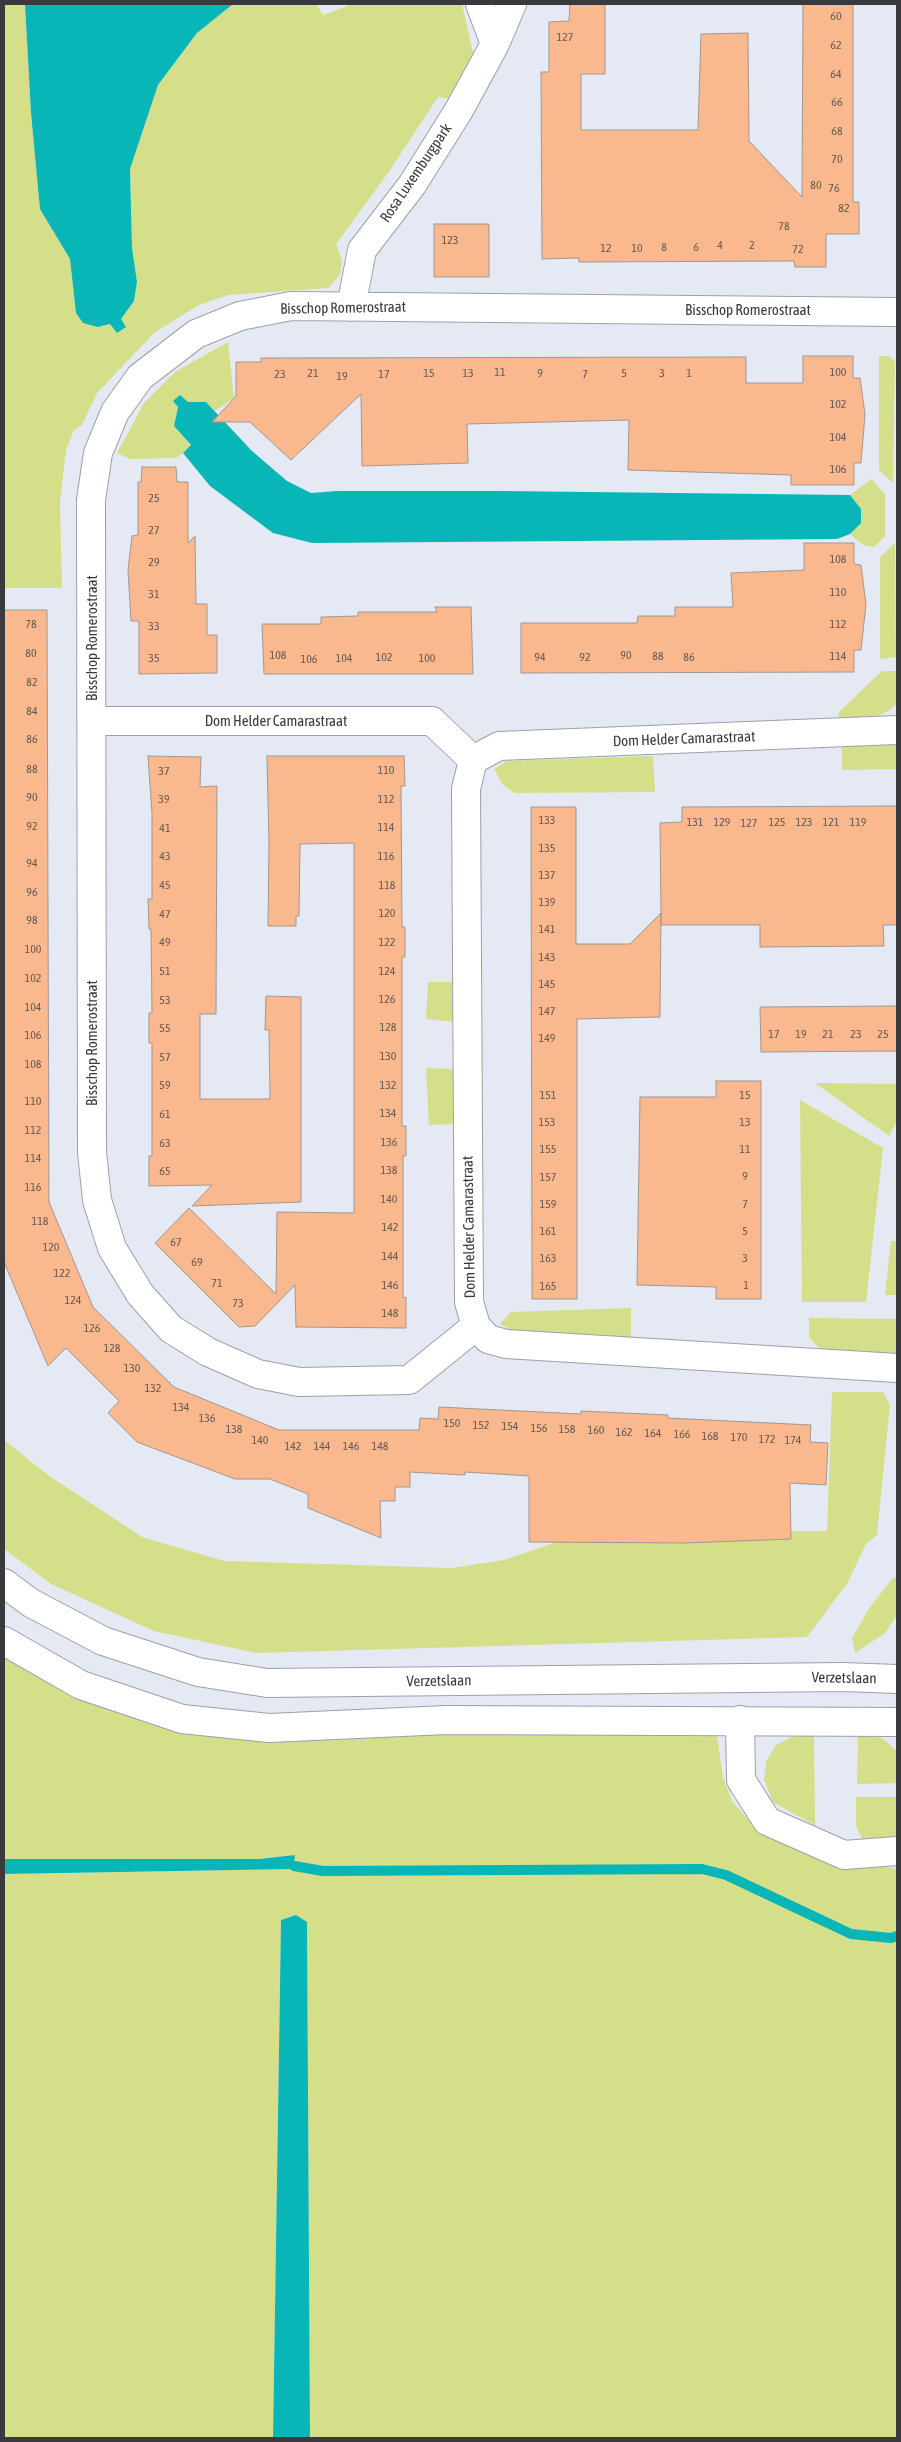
<!DOCTYPE html>
<style>
body{margin:0}
#map{position:relative;width:901px;height:2442px;overflow:hidden;background:#e4e9f3;font-family:"Asap Condensed",sans-serif}
canvas{display:block}
.frame{position:absolute;inset:0;border:5px solid #383a3e;pointer-events:none}
</style>
<div id="map">
<canvas width="901" height="2442"></canvas>
<div class="frame"></div>
</div>
<script>
const ctx = document.querySelector('canvas').getContext('2d');
ctx.lineJoin = 'round';
function paint(path, color) {
  ctx.fillStyle = color;
  ctx.fill(path, 'evenodd');
}
function shape(rows) {
  const path = new Path2D();
  for (const r of rows) {
    path.moveTo(r[0], r[1]);
    for (let i = 2; i < r.length; i += 2) path.lineTo(r[i], r[i + 1]);
  }
  return path;
}
function trace(path, color, width, dash) {
  ctx.strokeStyle = color;
  ctx.lineWidth = width;
  ctx.lineCap = dash ? 'butt' : 'round';
  ctx.setLineDash(dash || []);
  ctx.stroke(path);
}
function write(font, color, halo, rows, align = 'center') {
  ctx.font = font + ' "Asap Condensed",sans-serif';
  ctx.lineWidth = 4;
  ctx.setLineDash([]);
  ctx.textBaseline = 'middle';
  ctx.strokeStyle = halo;
  ctx.fillStyle = color;
  for (const [text, x, y, turn = 0] of rows) {
    ctx.save();
    ctx.translate(x, y);
    ctx.rotate((+turn || 0) * Math.PI / 180);
    ctx.textAlign = isNaN(turn) ? turn : align;
    if (halo) ctx.strokeText(text, 0, 0);
    ctx.fillText(text, 0, 0);
    ctx.restore();
  }
}
const green = shape([
 [4,4,25,4,31,113,40,208,70,259,76,313,98,327,110,324,117,333,126,327,121,319,134,301,137,282,132,248,130,169,158,85,197,33,233,4,316,4,323,15,353,4,462,4,474,57,452,99,438,97,388,173,336,244,342,261,340,275,328,288,228,295,199,305,154,333,97,393,82,425,74,430,66,450,60,502,62,588,4,588],
 [228,342,234,398,215,411,206,402,188,402,178,407,174,426,191,446,176,458,130,459,117,453,144,403,175,372],
 [879,356,889,356,895,362,893,483,879,470],
 [871,479,885,494,885,536,874,547,863,545,850,534,860,523,850,495],
 [895,543,896,657,880,659,880,557],
 [882,671,897,671,897,703,890,710,874,718,838,718,839,712],
 [897,745,897,769,842,770,842,746],
 [653,756,655,792,515,793,503,785,494,769,507,761],
 [428,982,452,982,454,1022,426,1019],
 [426,1068,453,1069,454,1124,429,1125],
 [815,1083,897,1084,897,1121,889,1136],
 [800,1100,883,1148,866,1302,802,1302],
 [891,1241,897,1241,897,1295,885,1295],
 [631,1308,631,1339,517,1333,500,1324,511,1312],
 [809,1318,897,1319,897,1356,823,1351,809,1338],
 [832,1392,883,1392,890,1405,877,1535,866,1544,848,1582,807,1637,256,1653,154,1631,51,1584,4,1549,4,1440,48,1475,142,1537,224,1561,452,1568,504,1560,566,1539,722,1531,827,1531],
 [893,1578,897,1578,897,1615,885,1633,855,1653,852,1638,870,1607],
 [4,1645,197,1725,715,1723,723,1777,732,1801,753,1825,840,1859,897,1869,897,2438,310,2438,307,1923,296,1915,281,1920,273,2438,4,2438,4,1874,293,1869,294,1855,259,1859,4,1859],
 [858,1734,882,1738,897,1751,897,1783,857,1784],
 [814,1735,815,1823,816,1826,773,1802,764,1780,766,1762,775,1746,791,1737],
 [856,1797,897,1797,897,1835,892,1839,865,1840,861,1837,856,1825]
]);
const water = shape([
 [25,4,233,4,197,33,158,85,130,169,132,248,137,282,134,301,121,319,126,327,117,333,110,324,98,327,83,323,76,313,70,259,40,209,31,113],
 [180,395,188,402,206,402,252,451,287,481,311,493,337,491,501,491,850,495,861,509,861,523,850,534,837,539,312,543,273,533,210,486,183,453,191,445,174,426,178,407,173,401],
 [295,1855,293,1869,4,1874,4,1859,259,1859],
 [296,1915,307,1922,310,2438,273,2438,281,1920]
]);
const stream = shape([
 [294,1866,323,1871,702,1869,726,1875,851,1934,891,1938,897,1936]
]);
const building = shape([
 [570,4,605,4,605,74,581,74,581,130,698,130,701,34,748,33,749,141,802,197,803,4,853,4,853,202,859,202,859,234,826,234,826,267,795,267,794,261,579,262,579,258,542,259,541,72,549,72,549,22,569,21,570,4],
 [434,224,489,224,489,277,434,277,434,224],
 [803,356,853,356,853,378,860,378,865,414,861,463,854,463,854,485,791,485,791,475,628,470,629,420,467,424,468,463,362,466,361,394,291,460,250,422,212,422,236,396,236,362,261,362,261,358,746,357,746,383,803,383,803,356],
 [142,467,176,467,177,482,188,482,188,543,195,536,196,604,207,604,207,635,217,635,217,673,139,674,139,621,131,621,128,570,132,536,138,535,138,482,141,482,142,467],
 [804,543,854,543,854,564,861,565,866,604,861,650,854,650,854,672,521,673,521,623,637,623,638,616,675,616,675,607,733,607,731,573,804,570,804,543],
 [435,607,471,607,473,674,264,674,262,624,321,624,321,617,358,616,358,612,437,612,435,607],
 [4,610,47,610,49,1202,93,1307,174,1387,279,1430,419,1430,420,1418,438,1419,439,1407,581,1414,581,1411,668,1415,668,1418,811,1425,810,1442,828,1443,826,1485,790,1483,791,1539,685,1543,529,1542,529,1476,465,1472,465,1475,410,1472,410,1487,395,1487,395,1501,380,1501,381,1538,308,1508,308,1494,270,1479,235,1479,137,1442,108,1413,119,1401,66,1348,48,1366,4,1262,4,610],
 [148,756,201,757,200,787,217,786,216,1014,200,1014,200,1099,270,1099,269,1030,265,1030,266,996,301,997,301,1202,192,1206,212,1185,149,1186,149,1156,152,1156,152,1043,149,1043,149,1013,152,1013,151,929,149,929,148,899,152,899,152,814,148,756],
 [267,756,404,756,405,786,401,786,402,927,405,927,405,957,402,957,402,1126,406,1126,406,1156,403,1156,403,1298,406,1297,406,1328,296,1327,295,1285,255,1326,239,1327,155,1243,189,1208,276,1294,277,1212,354,1213,354,843,300,844,299,916,296,916,296,926,268,926,269,843,267,756],
 [897,806,897,925,883,925,884,946,760,947,760,925,661,925,661,913,660,1017,577,1019,577,1299,532,1299,531,807,576,807,576,944,630,944,661,913,660,823,682,822,682,807,897,806],
 [897,1006,897,1051,761,1052,760,1007,897,1006],
 [716,1081,761,1081,761,1299,716,1299,716,1287,637,1285,640,1097,716,1097,716,1081]
]);
const street = shape([
 [480,4,495,44],
 [351,307,362,250,412,185,459,110,495,44,512,4],
 [92,721,432,721,473,760],
 [897,730,499,746,473,760,466,789,469,1302,476,1326,488,1339,506,1344,897,1368],
 [476,1326,409,1380,299,1382,258,1374,208,1352,171,1329,140,1294,112,1248,97,1200,92,1152,91,500,98,453,115,412,140,377,196,334,240,316,291,306,897,312],
 [740,1720,741,1780,767,1821,844,1855,897,1851]
]);
const secondary = shape([
 [4,1583,31,1603,103,1641,198,1672,267,1683,843,1677,897,1679],
 [4,1641,81,1685,182,1719,269,1728,446,1720,897,1722]
]);
const numberNames = [
 ["60",836,16],
 ["127",565,37],
 ["62",836,45],
 ["64",836,74],
 ["66",837,102],
 ["68",837,131],
 ["70",837,159],
 ["80",816,185],
 ["76",834,188],
 ["82",844,208],
 ["78",784,226],
 ["123",450,240],
 ["4",720,245],
 ["2",752,245],
 ["8",664,247],
 ["6",696,247],
 ["12",606,248],
 ["10",637,248],
 ["72",798,249],
 ["11",500,372],
 ["100",838,372],
 ["21",313,373],
 ["15",429,373],
 ["13",468,373],
 ["9",540,373],
 ["5",624,373],
 ["3",662,373],
 ["1",689,373],
 ["23",280,374],
 ["17",384,374],
 ["7",585,374],
 ["19",342,376],
 ["102",838,404],
 ["104",838,437],
 ["106",838,469],
 ["25",154,498],
 ["27",154,530],
 ["108",838,559],
 ["29",154,562],
 ["110",838,592],
 ["31",154,594],
 ["78",31,624],
 ["112",838,624],
 ["33",154,626],
 ["80",31,653],
 ["108",278,655],
 ["90",626,655],
 ["88",658,656],
 ["114",838,656],
 ["102",384,657],
 ["94",540,657],
 ["92",585,657],
 ["86",689,657],
 ["35",154,658],
 ["104",344,658],
 ["100",427,658],
 ["106",309,659],
 ["82",32,682],
 ["84",32,711],
 ["86",32,739],
 ["88",32,769],
 ["110",386,770],
 ["37",164,771],
 ["90",32,797],
 ["39",164,799],
 ["112",386,799],
 ["133",547,820],
 ["131",695,822],
 ["129",722,822],
 ["125",777,822],
 ["123",804,822],
 ["121",831,822],
 ["119",858,822],
 ["127",749,823],
 ["92",32,826],
 ["114",386,827],
 ["41",165,828],
 ["135",547,848],
 ["43",165,856],
 ["116",386,856],
 ["94",32,863],
 ["137",547,875],
 ["45",165,885],
 ["118",387,885],
 ["96",32,892],
 ["139",547,902],
 ["120",387,913],
 ["47",165,914],
 ["98",32,920],
 ["141",547,929],
 ["49",165,942],
 ["122",387,942],
 ["100",33,949],
 ["143",547,957],
 ["51",165,971],
 ["124",387,971],
 ["102",33,978],
 ["145",547,984],
 ["126",387,999],
 ["53",165,1000],
 ["104",33,1007],
 ["147",547,1011],
 ["128",388,1027],
 ["55",165,1028],
 ["17",774,1034],
 ["19",801,1034],
 ["21",828,1034],
 ["23",856,1034],
 ["25",883,1034],
 ["106",33,1035],
 ["149",547,1038],
 ["130",388,1056],
 ["57",165,1057],
 ["108",33,1064],
 ["59",165,1085],
 ["132",388,1085],
 ["151",548,1095],
 ["15",745,1095],
 ["110",33,1101],
 ["134",388,1113],
 ["61",165,1114],
 ["153",547,1122],
 ["13",745,1122],
 ["112",33,1130],
 ["136",389,1142],
 ["63",165,1143],
 ["155",548,1149],
 ["11",745,1149],
 ["114",33,1158],
 ["138",389,1170],
 ["65",165,1171],
 ["9",745,1176],
 ["157",548,1177],
 ["116",33,1187],
 ["140",389,1199],
 ["159",548,1204],
 ["7",745,1204],
 ["118",40,1221],
 ["142",390,1227],
 ["161",548,1231],
 ["5",745,1231],
 ["67",176,1242],
 ["120",51,1247],
 ["144",390,1256],
 ["163",548,1258],
 ["3",745,1258],
 ["69",197,1262],
 ["122",62,1273],
 ["71",217,1283],
 ["146",390,1285],
 ["1",746,1285],
 ["165",548,1286],
 ["124",73,1300],
 ["73",238,1303],
 ["148",390,1313],
 ["126",92,1328],
 ["128",112,1348],
 ["130",132,1368],
 ["132",153,1388],
 ["134",181,1407],
 ["136",207,1418],
 ["150",452,1423],
 ["152",481,1425],
 ["154",510,1426],
 ["156",539,1428],
 ["138",234,1429],
 ["158",567,1429],
 ["160",596,1430],
 ["162",624,1432],
 ["164",653,1433],
 ["166",682,1434],
 ["168",710,1436],
 ["170",739,1437],
 ["172",767,1439],
 ["140",260,1440],
 ["174",793,1440],
 ["142",293,1446],
 ["144",322,1446],
 ["146",351,1446],
 ["148",380,1446]
];
const streetNames = [
 ["Rosa Luxemburgpark",416,173,-56],
 ["Bisschop Romerostraat",343,308,-1],
 ["Bisschop Romerostraat",748,310],
 ["Bisschop Romerostraat",92,638,-90],
 ["Dom Helder Camarastraat",276,721],
 ["Dom Helder Camarastraat",684,739,-2],
 ["Bisschop Romerostraat",92,1043,-90],
 ["Dom Helder Camarastraat",469,1227,-91],
 ["Verzetslaan",844,1678,1],
 ["Verzetslaan",439,1681,-1]
];
paint(green, '#d5df89');
paint(water, '#08b6b7');
trace(stream, '#08b6b7', 10);
paint(building, '#f9b88d');
trace(building, '#a19791', 1);
trace(street, '#9ba0a9', 30);
trace(secondary, '#9ba0a9', 30);
trace(street, '#fff', 28);
trace(secondary, '#fff', 28);
write('12px', '#685a52', null, numberNames);
write('15px', '#383a3e', '#fff', streetNames);
</script>
